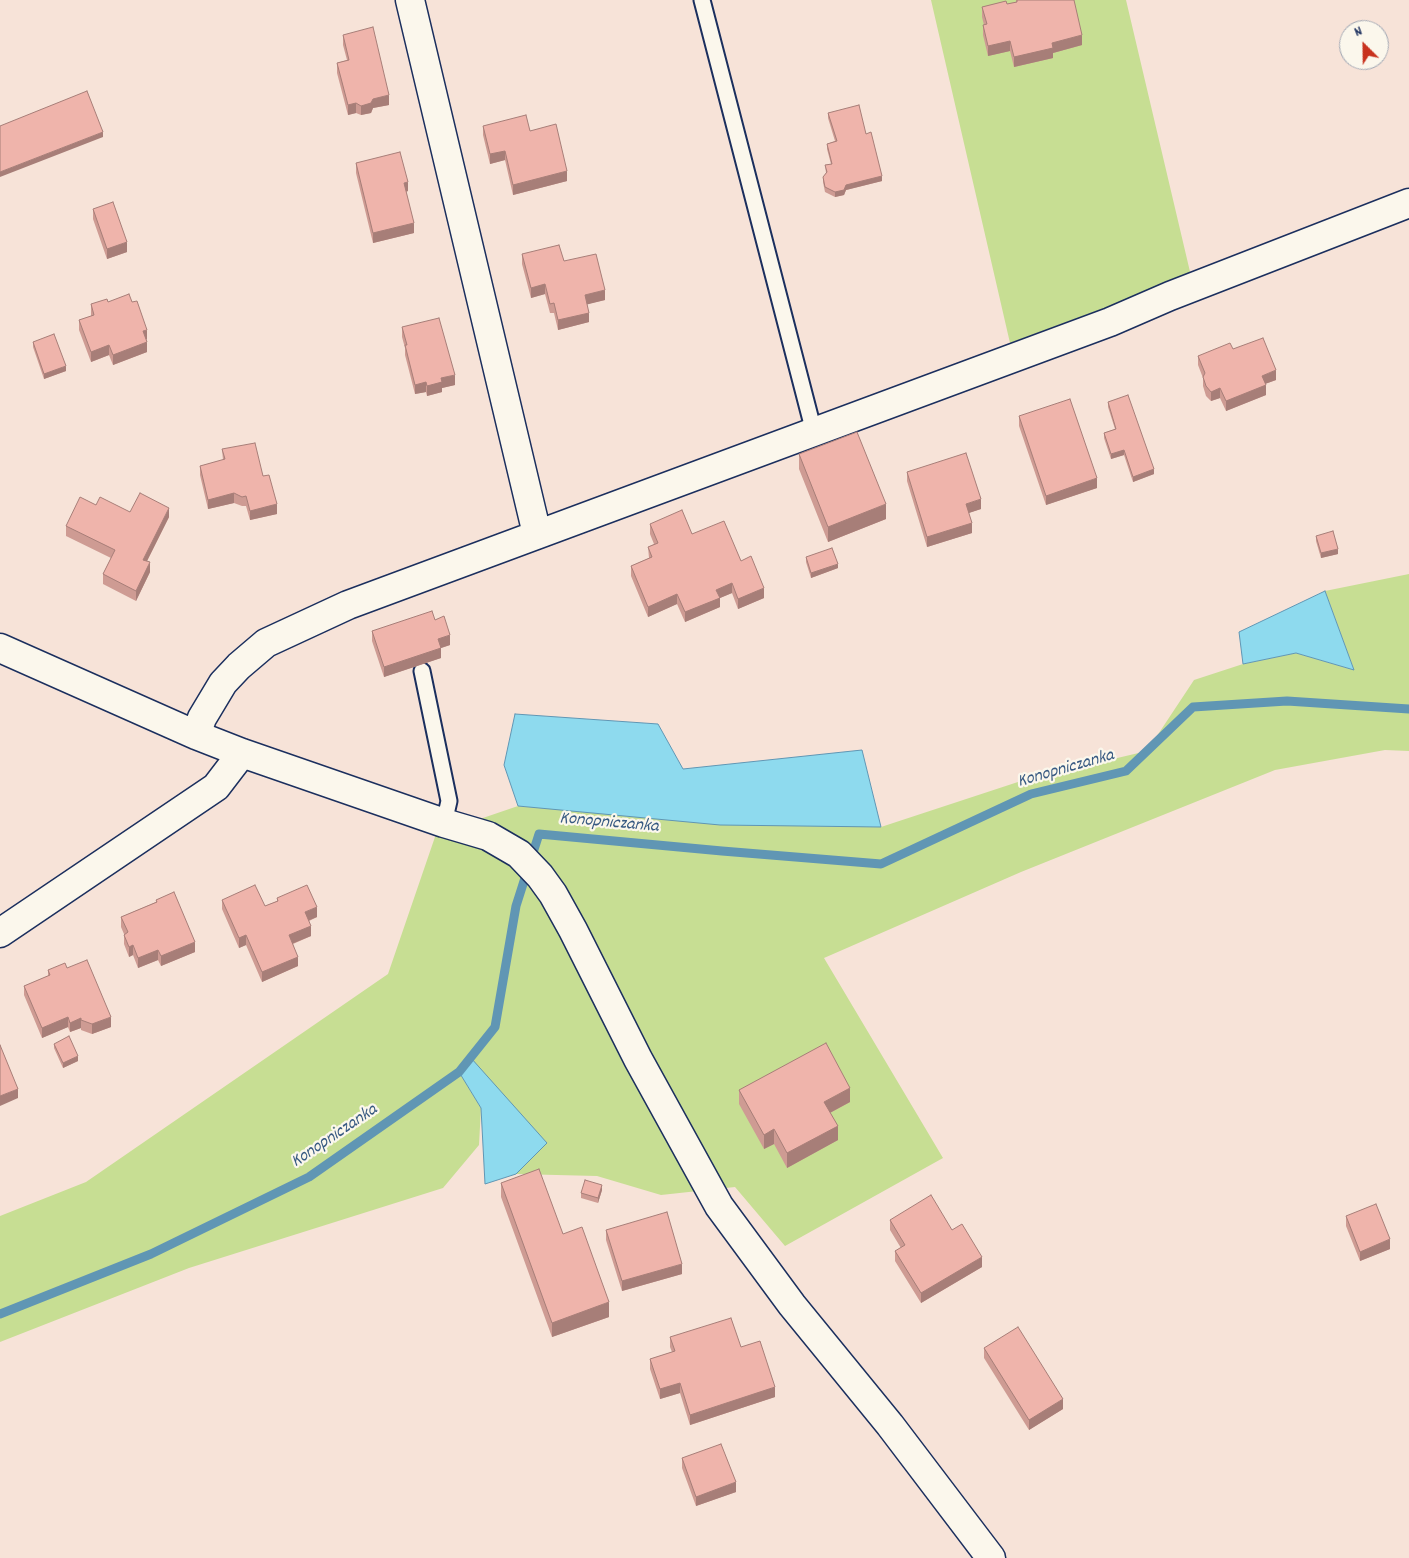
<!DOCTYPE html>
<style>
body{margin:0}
#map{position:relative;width:1409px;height:1558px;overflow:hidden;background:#f7e3d8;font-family:Dekko,sans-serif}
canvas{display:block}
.north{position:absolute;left:1339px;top:20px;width:50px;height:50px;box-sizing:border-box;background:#fbf7ec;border:1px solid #a1a7b3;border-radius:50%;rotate:337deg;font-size:14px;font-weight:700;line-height:20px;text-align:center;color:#1b2f5e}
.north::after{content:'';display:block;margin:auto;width:18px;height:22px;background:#c8321e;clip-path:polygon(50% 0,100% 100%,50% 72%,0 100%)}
</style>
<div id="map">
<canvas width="1409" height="1558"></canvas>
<div class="north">N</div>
</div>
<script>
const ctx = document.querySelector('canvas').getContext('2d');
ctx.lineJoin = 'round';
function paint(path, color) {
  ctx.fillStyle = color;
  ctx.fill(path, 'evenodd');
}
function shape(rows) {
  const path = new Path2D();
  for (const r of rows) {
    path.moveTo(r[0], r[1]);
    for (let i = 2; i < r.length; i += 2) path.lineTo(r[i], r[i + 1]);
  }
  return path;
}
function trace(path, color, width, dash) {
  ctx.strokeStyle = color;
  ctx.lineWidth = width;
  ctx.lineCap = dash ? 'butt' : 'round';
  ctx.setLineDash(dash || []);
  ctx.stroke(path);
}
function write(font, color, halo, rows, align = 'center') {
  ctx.font = font + ' Dekko,sans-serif';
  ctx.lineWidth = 4.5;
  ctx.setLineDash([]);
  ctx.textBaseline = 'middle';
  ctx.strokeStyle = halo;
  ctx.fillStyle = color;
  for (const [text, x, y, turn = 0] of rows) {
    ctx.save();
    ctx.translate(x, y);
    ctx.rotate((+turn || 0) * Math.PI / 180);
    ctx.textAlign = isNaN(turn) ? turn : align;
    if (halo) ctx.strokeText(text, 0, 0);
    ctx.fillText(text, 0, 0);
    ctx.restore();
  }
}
const green = shape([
 [931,0,1126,0,1191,276,1010,343],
 [1409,574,1409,751,1385,750,1275,770,1021,872,824,958,943,1158,785,1246,735,1187,661,1195,597,1176,516,1174,547,1143,459,1072,481,1108,479,1145,443,1188,189,1268,0,1342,0,1216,86,1182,388,974,436,834,518,806,881,827,1024,780,1147,751,1194,680,1243,664,1296,653,1354,670,1325,591]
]);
const water = shape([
 [1325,591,1354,670,1296,653,1243,664,1239,632,1325,591],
 [515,714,658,724,683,769,862,750,881,827,720,825,518,806,504,765,515,714],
 [471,1058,547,1143,516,1174,485,1184,481,1108,459,1072,471,1058]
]);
const stream = shape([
 [0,1314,151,1254,309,1177,459,1072,495,1027,516,906,539,834,722,851,881,864,1031,794,1126,771,1193,707,1287,701,1409,709]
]);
const lane = shape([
 [702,0,814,432],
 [422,671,449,801,444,823]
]);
const street = shape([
 [410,0,537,534],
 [0,648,196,735,242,753,444,823,488,836,519,854,540,876,553,894,573,930,638,1059,719,1206,792,1305,890,1425,991,1558],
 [196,735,202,718,223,683,239,666,266,643,348,605,1110,322,1170,296,1409,203],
 [0,933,216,787,242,753]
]);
const wall = shape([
 [1016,0,1082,45,1053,53,1053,58,1014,67,1010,51,988,56,983,35,983,25,984,25,982,17,982,7,1007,4,1016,2],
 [343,35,389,105,373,108,371,113,361,115,356,113,348,115,337,73,337,63,347,60,343,45],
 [828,113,866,134,882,181,846,190,844,195,835,197,825,192,823,182,823,177,826,173,825,165,831,164,827,149,827,144,835,141,828,118],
 [483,126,530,131,567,181,513,195,505,160,490,164,483,135],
 [356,163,408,191,406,192,414,233,373,243,356,173],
 [93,209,127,252,107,259,93,219],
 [522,254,564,261,605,300,587,304,589,322,558,330,554,313,550,313,545,294,531,298,522,264],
 [108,302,147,339,146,340,147,352,113,365,109,355,91,362,79,330,79,320,91,316,91,304],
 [402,327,455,385,442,388,442,392,427,396,426,392,415,394,405,355,405,348,402,337],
 [33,342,66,371,44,379,33,347],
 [1233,349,1276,380,1265,384,1266,395,1226,411,1220,398,1211,401,1206,396,1203,386,1203,378,1198,365,1198,356],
 [1108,402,1154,474,1133,482,1124,455,1111,459,1104,438,1104,433,1115,429,1108,407],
 [1019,416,1097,488,1046,505,1019,426],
 [222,449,263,476,277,514,250,520,246,506,242,506,234,503,208,509,200,475,200,466,223,460],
 [799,454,886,519,828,542,799,469],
 [907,472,981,509,968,513,972,533,927,547,907,481],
 [96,505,130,512,169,517,147,561,150,572,136,601,103,584,103,574,111,558,66,536,66,526],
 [650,524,692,534,741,561,764,598,738,609,732,593,720,598,720,607,685,622,677,604,648,617,631,576,631,566,649,558,648,547,654,544,650,534],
 [1316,536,1338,554,1321,558,1316,541],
 [806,557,838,568,811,578,806,562],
 [435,620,450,645,441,648,441,658,384,677,372,641,372,631],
 [277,898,317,917,309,921,311,936,293,944,298,966,262,982,246,945,239,948,222,909,222,900,265,906,277,901],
 [156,900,195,952,161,966,158,960,138,968,133,955,129,957,124,944,124,934,121,927,121,917,156,902],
 [67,968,111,1027,92,1034,81,1030,81,1028,70,1032,68,1027,42,1038,24,995,24,986,48,976,48,970],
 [54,1044,78,1061,63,1068,54,1048],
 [739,1090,850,1102,830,1113,838,1140,787,1168,774,1144,764,1149,739,1104],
 [501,1183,563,1234,609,1317,552,1337,501,1197],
 [602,1190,598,1203,581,1198,581,1193],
 [1346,1216,1390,1249,1360,1261,1346,1226],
 [890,1220,952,1230,982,1267,921,1303,895,1261,895,1251,901,1248,890,1230],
 [606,1230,682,1274,622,1291,606,1240],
 [670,1337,741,1347,775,1397,690,1425,680,1393,660,1399,650,1369,650,1359,672,1352,670,1347],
 [984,1348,1063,1409,1029,1430,984,1358],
 [682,1458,736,1492,696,1506,682,1468]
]);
const shadedWall = shape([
 [1082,35,1082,45,1053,53,1053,58,1014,67,1014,57,1052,43],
 [1010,41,1010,51,988,56,988,46],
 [389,95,389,105,373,108,371,113,361,115,361,106,373,99],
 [356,103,356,113,348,115,348,105],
 [103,132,103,137,0,177,0,172],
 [505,151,505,160,490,164,490,154],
 [567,171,567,181,513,195,513,185],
 [882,176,882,181,846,190,844,195,835,197,835,192,846,185],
 [408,182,408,191,404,192,404,183],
 [414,223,414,233,373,243,373,233],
 [127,242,127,252,107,259,107,249],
 [545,284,545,294,531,298,531,288],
 [605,290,605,300,585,305,585,295],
 [589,313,589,322,558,330,558,320],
 [147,330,147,339,143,341,143,331],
 [147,342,147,352,113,365,113,355],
 [109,345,109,355,91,362,91,352],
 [66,366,66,371,44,379,44,374],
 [1276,370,1276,380,1262,385,1262,376],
 [455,375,455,385,442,388,442,392,427,396,427,386,441,378],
 [426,382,426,392,415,394,415,385],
 [1266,385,1266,395,1226,411,1226,401],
 [1220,388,1220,398,1211,401,1211,392],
 [1124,450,1124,455,1111,459,1111,454],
 [1154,469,1154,474,1133,482,1133,477],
 [1097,478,1097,488,1046,505,1046,496],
 [234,493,234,503,208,509,208,500],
 [981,499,981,509,966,514,966,504],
 [277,504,277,514,250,520,250,511],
 [886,504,886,519,828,542,828,527],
 [169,508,169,517,143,569,143,560],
 [972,523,972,533,927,547,927,537],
 [1338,549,1338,554,1321,558,1321,553],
 [150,562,150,572,136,601,136,591],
 [838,564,838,568,811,578,811,573],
 [732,583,732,593,720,598,720,607,685,622,685,612,716,590],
 [764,588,764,598,738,609,738,599],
 [677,594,677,604,648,617,648,607],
 [450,635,450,645,438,649,438,639],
 [441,648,441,658,384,677,384,667],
 [317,907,317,917,305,922,305,912],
 [311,926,311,936,289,945,289,935],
 [246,935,246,945,239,948,239,938],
 [195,942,195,952,161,966,161,956],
 [133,945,133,955,129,957,129,947],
 [158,950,158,960,138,968,138,958],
 [298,957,298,966,262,982,262,972],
 [68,1017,68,1027,42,1038,42,1028],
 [111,1017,111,1027,92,1034,92,1024],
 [81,1018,81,1028,70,1032,70,1023],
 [78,1056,78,1061,63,1068,63,1063],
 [850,1088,850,1102,824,1116,824,1102],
 [18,1089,18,1098,0,1106,0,1096],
 [838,1126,838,1140,787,1168,787,1153],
 [774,1129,774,1144,764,1149,764,1135],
 [602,1185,602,1190,598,1203,598,1198],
 [1390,1239,1390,1249,1360,1261,1360,1252],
 [982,1257,982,1267,921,1303,921,1293],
 [682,1264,682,1274,622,1291,622,1281],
 [609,1302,609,1317,552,1337,552,1323],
 [680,1383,680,1393,660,1399,660,1389],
 [775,1387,775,1397,690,1425,690,1415],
 [1063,1399,1063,1409,1029,1430,1029,1420],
 [736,1482,736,1492,696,1506,696,1497]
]);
const building = shape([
 [1017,0,1074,0,1082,35,1052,43,1053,48,1014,57,1010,41,988,46,983,25,987,24,982,7,1006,1,1007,4,1017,2,1017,0],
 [373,27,389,95,373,99,371,103,361,106,356,103,348,105,337,63,349,60,343,35,373,27],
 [87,91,103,132,0,172,0,126,87,91],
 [859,105,866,134,871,132,882,176,846,185,844,190,835,192,825,187,823,177,827,172,825,165,832,164,827,144,837,141,828,113,859,105],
 [526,115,530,131,556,124,567,171,513,185,505,151,490,154,483,126,526,115],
 [400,152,408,182,404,183,414,223,373,233,356,163,400,152],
 [113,202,127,242,107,249,93,209,113,202],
 [559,245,564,261,596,254,605,290,585,295,589,313,558,320,554,303,550,304,545,284,531,288,522,254,559,245],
 [129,294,132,302,137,301,147,330,143,331,147,342,113,355,109,345,91,352,79,320,94,315,91,304,107,299,108,302,129,294],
 [439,318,455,375,441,378,442,382,427,386,426,382,415,385,405,345,407,345,402,327,439,318],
 [54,334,66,366,44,374,33,342,54,334],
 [1263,338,1276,370,1262,376,1266,385,1226,401,1220,388,1211,392,1206,386,1203,377,1205,373,1198,356,1230,343,1233,349,1263,338],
 [1128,395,1154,469,1133,477,1124,450,1111,454,1104,433,1116,429,1108,402,1128,395],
 [1070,399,1097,478,1046,496,1019,416,1070,399],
 [857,432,886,504,828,527,799,454,857,432],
 [255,443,263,476,269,475,277,504,250,511,246,496,242,497,234,493,208,500,200,466,225,459,222,449,255,443],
 [966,453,981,499,966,504,972,523,927,537,907,472,966,453],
 [140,493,169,508,143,560,150,562,136,591,103,574,115,550,66,526,80,497,96,505,100,497,130,512,140,493],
 [682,510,692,534,724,521,741,561,751,556,764,588,738,599,732,583,716,590,720,598,685,612,677,594,648,607,631,566,652,557,648,547,658,543,650,524,682,510],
 [1333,531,1338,549,1321,553,1316,536,1333,531],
 [832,548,838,564,811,573,806,557,832,548],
 [432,611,435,620,444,616,450,635,438,639,441,648,384,667,372,631,432,611],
 [255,885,265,906,278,901,277,898,307,885,317,907,305,912,311,926,289,935,298,957,262,972,246,935,239,938,222,900,255,885],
 [174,892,195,942,161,956,158,950,138,958,133,945,129,947,124,935,128,932,121,917,157,902,156,900,174,892],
 [87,960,111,1017,92,1024,81,1020,81,1018,70,1023,68,1017,42,1028,24,986,50,975,48,970,65,963,67,968,87,960],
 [69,1036,78,1056,63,1063,54,1044,69,1036],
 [826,1043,850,1088,824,1102,838,1126,787,1153,774,1129,764,1135,739,1090,826,1043],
 [0,1045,18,1089,0,1096,0,1045],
 [539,1169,563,1234,582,1227,609,1302,552,1323,501,1183,539,1169],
 [585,1180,602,1185,598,1198,581,1193,585,1180],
 [931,1195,952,1230,962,1224,982,1257,921,1293,895,1251,905,1245,890,1220,931,1195],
 [1376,1204,1390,1239,1360,1252,1346,1216,1376,1204],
 [667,1212,682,1264,622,1281,606,1230,667,1212],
 [731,1318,741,1347,760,1341,775,1387,690,1415,680,1383,660,1389,650,1359,675,1351,670,1337,731,1318],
 [1018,1327,1063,1399,1029,1420,984,1348,1018,1327],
 [721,1444,736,1482,696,1497,682,1458,721,1444]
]);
const waterNames = [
 ["Konopniczanka",1066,770,-16],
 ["Konopniczanka",609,824,5],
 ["Konopniczanka",335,1137,-34]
];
paint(green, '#c7de93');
paint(water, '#8edaee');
trace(water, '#6096b4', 1);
trace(stream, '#6096b4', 9);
trace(lane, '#1b2f5e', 19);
trace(street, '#1b2f5e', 31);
trace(lane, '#fbf7ec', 15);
trace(street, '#fbf7ec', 28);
paint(wall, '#ce9b93');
paint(shadedWall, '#a77e78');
paint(building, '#efb4ab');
trace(building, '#a77e78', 1);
write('italic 18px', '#385a82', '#fbf7ec', waterNames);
</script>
